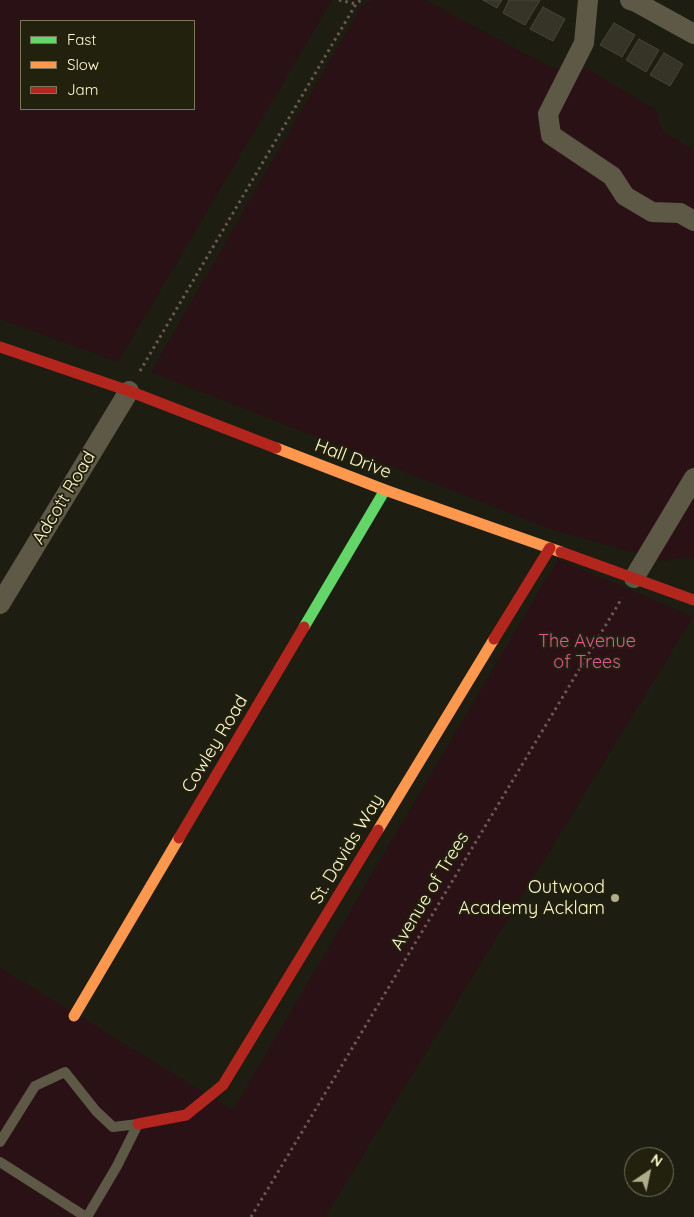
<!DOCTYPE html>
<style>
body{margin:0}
#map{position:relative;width:694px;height:1217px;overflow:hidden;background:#1d1d12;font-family:Quicksand,sans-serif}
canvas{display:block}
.legend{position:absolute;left:20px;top:20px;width:175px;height:90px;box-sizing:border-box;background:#22210d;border:1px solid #7a785a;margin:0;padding:6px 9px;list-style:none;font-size:15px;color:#fffacd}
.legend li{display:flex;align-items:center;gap:10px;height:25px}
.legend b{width:25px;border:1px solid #7a785a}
.north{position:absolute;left:624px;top:1147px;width:50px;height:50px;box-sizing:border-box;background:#22210d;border:1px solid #7a785a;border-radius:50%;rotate:34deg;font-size:14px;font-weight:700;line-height:20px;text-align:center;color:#fffacd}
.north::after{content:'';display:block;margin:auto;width:18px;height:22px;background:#b0ad8c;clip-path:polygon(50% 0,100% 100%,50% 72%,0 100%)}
</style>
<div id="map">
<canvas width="694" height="1217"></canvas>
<ul class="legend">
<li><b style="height:6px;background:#63d668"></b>Fast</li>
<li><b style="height:6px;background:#ff974d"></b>Slow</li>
<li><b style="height:6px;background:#b3261e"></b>Jam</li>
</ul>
<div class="north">N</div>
</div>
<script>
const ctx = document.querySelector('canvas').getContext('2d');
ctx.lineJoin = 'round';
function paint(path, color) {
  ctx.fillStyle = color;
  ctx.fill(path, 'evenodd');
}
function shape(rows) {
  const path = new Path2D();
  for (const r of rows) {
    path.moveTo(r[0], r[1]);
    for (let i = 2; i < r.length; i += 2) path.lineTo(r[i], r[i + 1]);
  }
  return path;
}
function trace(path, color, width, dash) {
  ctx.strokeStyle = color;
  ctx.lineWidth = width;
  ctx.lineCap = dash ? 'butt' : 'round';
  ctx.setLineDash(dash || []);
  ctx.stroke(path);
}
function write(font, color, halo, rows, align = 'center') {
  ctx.font = font + ' Quicksand,sans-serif';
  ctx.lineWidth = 4;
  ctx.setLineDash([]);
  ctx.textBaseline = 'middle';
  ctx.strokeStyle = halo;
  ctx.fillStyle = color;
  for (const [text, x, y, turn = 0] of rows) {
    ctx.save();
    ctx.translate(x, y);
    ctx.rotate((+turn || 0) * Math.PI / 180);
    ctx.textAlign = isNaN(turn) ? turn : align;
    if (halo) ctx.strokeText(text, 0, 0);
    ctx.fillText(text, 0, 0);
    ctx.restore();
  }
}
const green = shape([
 [0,0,332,0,118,362,0,319],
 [21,21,194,21,194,109,21,109],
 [372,0,425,0,554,69,587,69,656,110,663,132,694,150,694,559,687,557,664,561,550,529,151,372,361,7],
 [558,559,693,617,325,1217,0,1217,0,968,233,1110]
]);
const building = shape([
 [483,0,502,0,497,8,483,0],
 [509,0,540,0,525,25,503,13,509,0],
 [543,7,565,19,553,41,530,29,543,7],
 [614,23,635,35,622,57,600,45,614,23],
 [639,39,659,50,646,72,626,60,639,39],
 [664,53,683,64,670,86,650,75,664,53]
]);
const path = shape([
 [339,0,356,4],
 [140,371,356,4,361,0],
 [251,1217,622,598]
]);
const lane = shape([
 [0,1142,35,1086,65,1072,96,1111,113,1127,138,1124,117,1166,87,1217],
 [0,1162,86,1217]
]);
const street = shape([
 [588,0,584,43,548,114,551,135,612,176,625,196,652,212,680,213,694,221],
 [630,0,636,2,694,34],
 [634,578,694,478],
 [0,604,129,391]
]);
const fast = shape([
 [304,627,385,490]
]);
const slow = shape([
 [276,448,385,490,561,552],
 [378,830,494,639],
 [74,1016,179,838]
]);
const jam = shape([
 [0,347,129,391,276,448],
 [561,552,694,600],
 [494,639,550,548],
 [179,838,304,627],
 [138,1124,186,1115,223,1085,378,830]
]);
const markers = [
 [615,898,5,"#b0ad8c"]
];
const streetNames = [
 ["Hall Drive",353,459,21],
 ["Adcott Road",64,498,-59],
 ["Cowley Road",215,744,-59],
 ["St. Davids Way",347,849,-59],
 ["Avenue of Trees",430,891,-59]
];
const parkNames = [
 ["The Avenue",587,642],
 ["of Trees",587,663]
];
const poiNames = [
 ["Outwood",605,888],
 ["Academy Acklam",605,909]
];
paint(green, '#2a1116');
paint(building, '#353426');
trace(building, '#484633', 1);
trace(path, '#6d5952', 3, [2.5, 4]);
trace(lane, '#5e5946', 10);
trace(street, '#5e5946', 20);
trace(fast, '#63d668', 11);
trace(slow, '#ff974d', 11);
trace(jam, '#b3261e', 11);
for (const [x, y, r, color] of markers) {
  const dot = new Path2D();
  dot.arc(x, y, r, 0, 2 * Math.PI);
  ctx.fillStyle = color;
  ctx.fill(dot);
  trace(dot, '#22210d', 2);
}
write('18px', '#fffacd', '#22210d', streetNames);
write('18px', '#e25698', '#22210d', parkNames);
write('18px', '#fffacd', '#22210d', poiNames, 'right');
</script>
